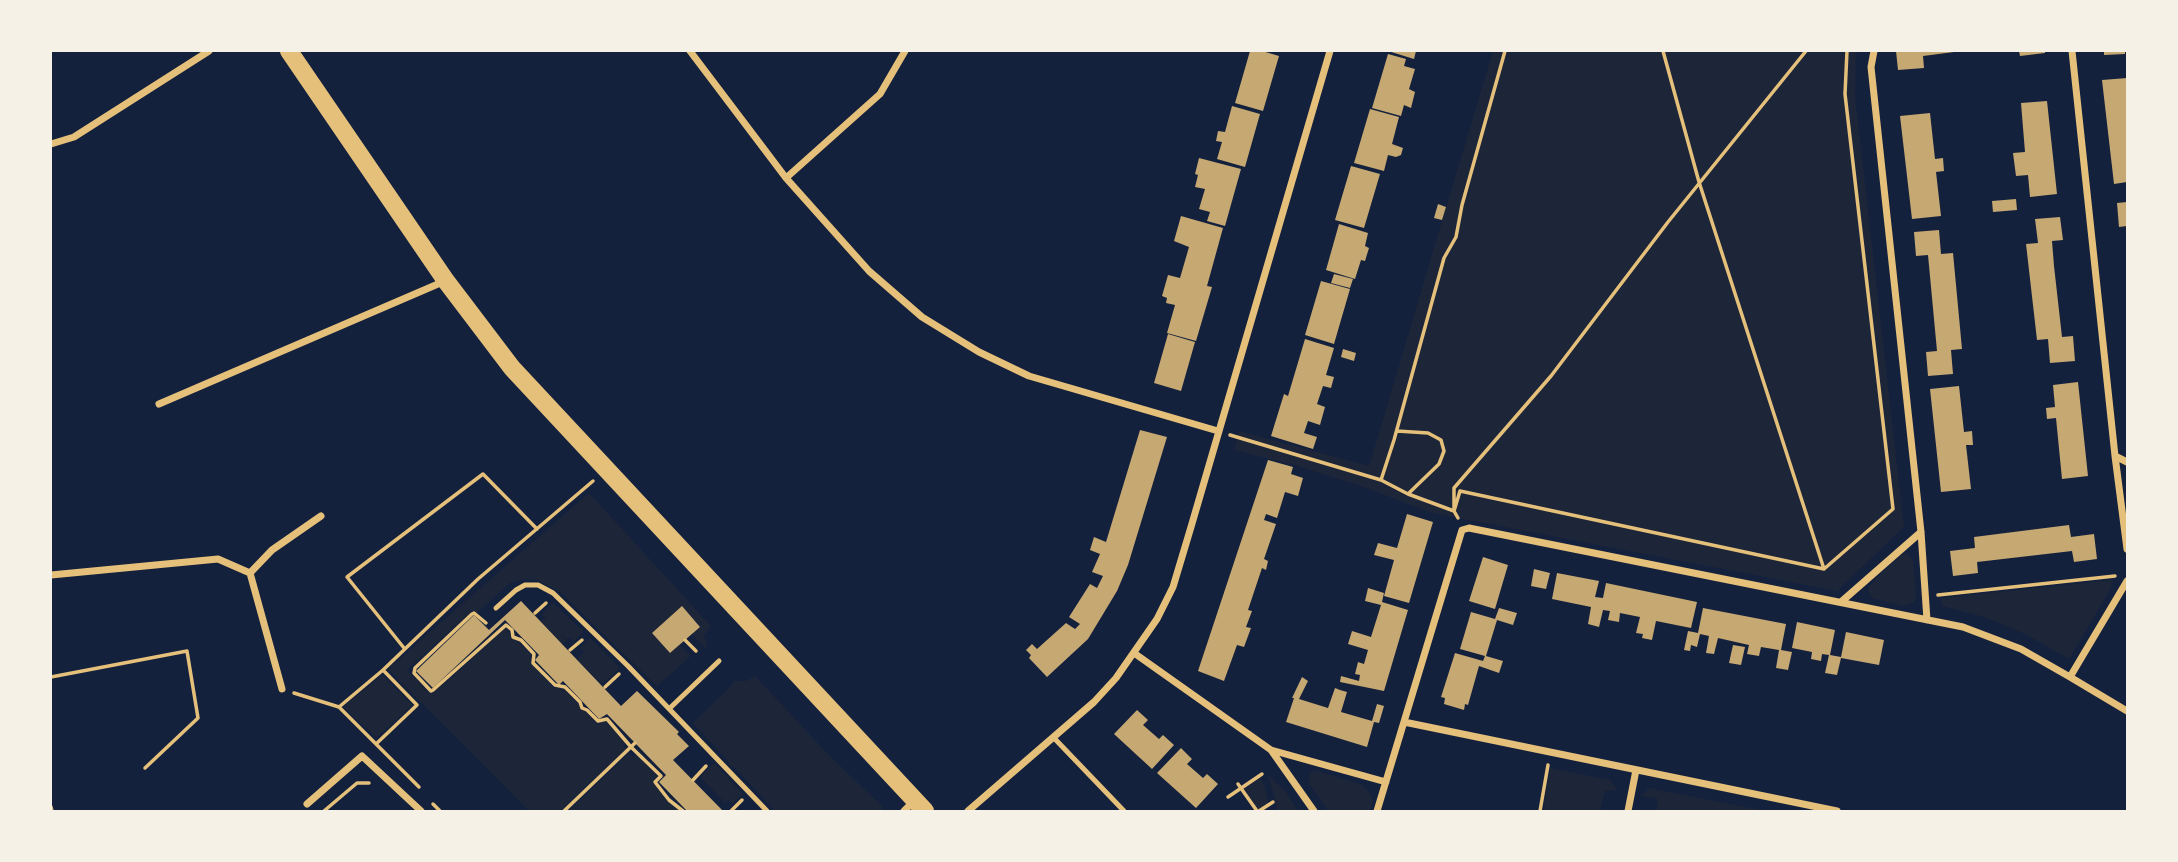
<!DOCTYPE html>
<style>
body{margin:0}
#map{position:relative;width:2178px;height:862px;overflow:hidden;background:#14213d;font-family:Ubuntu,sans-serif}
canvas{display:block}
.frame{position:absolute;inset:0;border:52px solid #f6f1e7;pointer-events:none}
</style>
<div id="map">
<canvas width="2178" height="862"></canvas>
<div class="frame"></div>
</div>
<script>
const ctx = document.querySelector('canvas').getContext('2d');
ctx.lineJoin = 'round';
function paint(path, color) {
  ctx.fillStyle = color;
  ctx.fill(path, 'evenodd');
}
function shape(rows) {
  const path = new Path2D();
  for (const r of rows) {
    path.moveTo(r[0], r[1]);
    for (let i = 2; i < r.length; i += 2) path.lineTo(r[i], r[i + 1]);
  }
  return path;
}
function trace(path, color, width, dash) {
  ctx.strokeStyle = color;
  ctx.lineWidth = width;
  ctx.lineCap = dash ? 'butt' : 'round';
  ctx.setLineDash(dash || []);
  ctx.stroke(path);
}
const green = shape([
 [1493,51,1856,51,1855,96,1904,527,1837,591,1432,513,1361,486,1298,466,1234,450,1239,431,1369,466],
 [589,493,711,626,704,636,708,651,692,634,700,626,682,607,652,633,670,653,680,645,691,656,657,686,560,592,538,580,524,579,510,583,476,614,472,611,407,670,430,694,450,679,505,627,512,638,519,643,531,655,529,658,532,661,531,663,555,689,558,687,561,690,564,689,598,725,604,720,625,742,623,745,626,749,560,811,529,811,388,669],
 [1907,553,1913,560,1916,596,1914,602,1903,606,1872,598,1869,593,1869,587,1875,579,1901,555],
 [2113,580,2110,590,2069,659,2025,634,1984,617,1942,606,1941,598],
 [552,602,584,632,574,641,570,637,567,640,561,634,566,641,562,644,541,622,543,619,547,620,542,614],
 [590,638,620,668,602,684,577,659,584,652,580,648],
 [382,675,413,705,376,738,343,707],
 [755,676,828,754,883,807,881,811,775,811,735,768,731,766,728,761,693,723,733,684,733,681,746,681],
 [629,753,633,757,636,754,658,776,652,782,666,796,668,801,673,804,680,811,568,811],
 [714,763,743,794,732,804,729,800,725,803,700,777],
 [1550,768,1610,780,1618,790,1605,791,1600,811,1543,811],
 [1313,770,1361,784,1369,792,1373,801,1370,811,1328,811,1309,783,1309,775],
 [1268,775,1286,792,1298,811,1278,811],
 [1260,777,1264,784,1269,804,1258,810,1243,789],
 [1649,788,1654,789,1766,811,1656,811,1658,799,1641,796]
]);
const building = shape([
 [1250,51,1262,51,1279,56,1263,111,1235,103],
 [1388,51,1416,51,1414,59],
 [1896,51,1954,51,1954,52,1923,56,1924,68,1898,70],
 [2019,51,2045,51,2045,53,2020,56],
 [2104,51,2125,51,2125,54,2104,55],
 [1388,54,1406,59,1404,66,1415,69,1409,89,1415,92,1411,108,1404,105,1401,116,1372,108],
 [2127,78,2127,182,2114,184,2102,80],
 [2047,101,2057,194,2030,197,2028,175,2016,176,2013,153,2025,152,2021,103],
 [1232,106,1260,114,1245,167,1217,159,1222,142,1216,141,1218,131,1225,132],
 [1370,109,1399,117,1392,144,1403,148,1401,155,1396,157,1388,155,1384,171,1354,163],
 [1930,113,1935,159,1943,158,1944,171,1936,172,1941,216,1912,219,1900,116],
 [1199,158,1241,169,1225,226,1207,221,1210,212,1199,209,1205,189,1195,187,1198,175,1195,174],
 [1351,166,1380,174,1364,228,1335,220],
 [2016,199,2017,210,1993,212,1992,201],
 [2127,202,2127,226,2119,227,2117,203],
 [1438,204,1446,207,1442,220,1434,218],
 [1181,216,1223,228,1207,286,1212,287,1196,341,1167,333,1175,305,1166,303,1167,298,1162,296,1168,275,1180,278,1189,247,1174,241],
 [2060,217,2063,240,2052,241,2054,266,2062,337,2073,336,2075,361,2050,363,2048,339,2037,340,2026,244,2038,243,2035,219],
 [1339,224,1368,233,1365,246,1369,248,1365,261,1361,260,1355,279,1326,270],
 [1939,230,1941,254,1953,253,1962,349,1951,350,1953,374,1928,376,1926,352,1937,351,1928,255,1916,256,1914,232],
 [1334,274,1353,279,1350,288,1331,283],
 [1321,281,1350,289,1334,344,1305,335],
 [1168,334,1195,342,1181,391,1154,383],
 [1305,339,1334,348,1326,375,1334,377,1331,388,1323,386,1317,404,1325,407,1320,425,1308,421,1304,433,1317,437,1313,449,1271,436,1284,394,1288,396],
 [1343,349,1356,353,1354,361,1341,357],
 [2078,382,2088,476,2062,479,2056,418,2047,419,2046,408,2055,407,2053,385],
 [1959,386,1964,432,1972,431,1973,445,1966,445,1971,489,1941,492,1930,389],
 [1140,430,1167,437,1128,565,1117,591,1088,639,1047,677,1029,658,1031,655,1026,650,1032,644,1037,649,1066,623,1075,629,1080,624,1069,617,1090,584,1097,588,1103,576,1092,572,1100,554,1090,550,1094,537,1106,542],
 [1268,460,1293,467,1291,474,1303,478,1298,496,1285,492,1277,518,1266,514,1264,520,1276,524,1264,559,1268,561,1266,570,1262,568,1248,610,1252,611,1246,627,1251,628,1244,647,1237,645,1224,681,1198,671],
 [1407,514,1433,522,1409,603,1384,596,1394,560,1374,555,1378,543,1397,548],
 [2069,525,2071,537,2094,534,2097,559,2074,562,2072,551,1977,562,1978,573,1953,576,1950,551,1975,548,1974,537],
 [1483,557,1508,565,1495,609,1469,601],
 [1534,569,1550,573,1546,589,1531,586],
 [1557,573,1599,581,1595,597,1603,598,1606,583,1697,602,1691,628,1656,621,1652,640,1642,638,1643,634,1636,633,1640,617,1620,613,1619,622,1608,620,1610,611,1603,610,1599,627,1588,624,1591,607,1552,599],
 [1368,588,1384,593,1382,602,1408,610,1384,691,1340,682,1341,676,1359,681,1360,675,1355,674,1358,662,1364,664,1368,650,1348,644,1352,631,1371,637,1381,605,1365,601],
 [521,601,621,706,637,691,679,732,677,734,689,746,673,760,723,811,687,811,659,782,666,775,607,714,599,719,563,681,559,685,535,660,539,655,505,620,433,688,416,671,474,615,489,630],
 [682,606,700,627,670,653,652,633],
 [1499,608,1517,613,1513,625,1497,620,1486,656,1503,661,1499,673,1479,666,1468,705,1465,704,1464,710,1444,704,1445,698,1441,697,1455,653,1483,661,1485,656,1460,649,1471,612,1495,619],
 [1703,608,1786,624,1781,650,1792,652,1788,670,1776,668,1779,650,1761,647,1759,656,1747,654,1749,645,1718,638,1714,654,1706,653,1709,636,1700,634,1697,647,1691,645,1690,651,1684,650,1688,631,1698,633],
 [1797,622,1835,630,1830,655,1841,657,1846,632,1884,640,1879,665,1841,658,1837,675,1825,673,1829,655,1822,654,1821,661,1811,659,1812,652,1792,648],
 [1733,645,1745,647,1741,665,1729,663],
 [1302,677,1308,681,1299,699,1328,708,1335,688,1340,690,1347,692,1341,712,1372,721,1377,704,1384,706,1379,723,1374,722,1367,747,1286,722,1294,698,1292,698],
 [1137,710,1148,720,1143,725,1159,739,1163,735,1174,745,1152,769,1114,734],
 [1181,748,1192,759,1187,764,1203,778,1207,774,1218,784,1196,808,1157,773]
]);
const path = shape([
 [1663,51,1699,182,1824,569,1893,509,1845,94,1847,51],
 [1806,51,1668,222,1551,376,1454,488,1454,511,1460,491,1824,569],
 [1397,431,1428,433,1441,440,1444,451,1439,464,1409,493],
 [1230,435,1381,480,1408,494,1454,511,1458,518],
 [1381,480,1394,440,1444,258,1456,237,1462,205,1505,51],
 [1938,595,2115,576],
 [535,613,546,603],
 [486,623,474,613,472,614,415,668,414,673,431,691,433,690,506,625,512,630,513,637,521,640,534,654,533,663,555,685,565,687,580,702,582,708,587,710,598,721,607,719,631,747,661,776,655,782,669,800,683,811],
 [685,640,696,651],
 [404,648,347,577,483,474,537,529],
 [570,650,582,640],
 [51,677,187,651,198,718,145,768],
 [605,687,619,674],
 [294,693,339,707,383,670,478,579,593,481],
 [339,707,419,787],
 [376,744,417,705,383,670],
 [693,780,706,766],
 [1238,784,1257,811],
 [1228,797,1262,774],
 [433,804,440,811],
 [51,807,52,811],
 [324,811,357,783,369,783],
 [564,811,635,743],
 [731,811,742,800],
 [1259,811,1273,802],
 [1540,811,1548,765]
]);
const service = shape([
 [496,608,516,590,525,585,538,585,553,593,628,666,767,811],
 [670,708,719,661],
 [1054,738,1124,811]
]);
const minor = shape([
 [690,51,786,178,869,271,922,317,979,352,1029,376,1218,431],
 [1874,51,1871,67,1921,532,1927,620],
 [2072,51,2115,456,2127,462],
 [51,144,74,137,209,51],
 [786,178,880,94,905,51],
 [159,404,445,281],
 [2115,456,2127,549],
 [250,573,272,550,321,516],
 [51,575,218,559,250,573,282,689],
 [1841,602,1921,532],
 [1134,653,1271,750,1314,811],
 [2070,677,2127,711],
 [1404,722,1837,811],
 [1271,750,1386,782],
 [307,804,362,756,421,811],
 [904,811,914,801],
 [968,811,1094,702,1116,678,1157,619,1173,587,1191,527,1330,51],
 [1377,811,1462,530,1469,528,1963,627,2021,649,2070,677,2127,581],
 [1628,811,1636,770]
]);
const primary = shape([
 [289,51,446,281,512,368,925,811]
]);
paint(green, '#1d2539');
paint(building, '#c6a872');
trace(path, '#e5c07b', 3.5);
trace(service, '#e5c07b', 5);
trace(minor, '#e5c07b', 7);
trace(primary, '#e5c07b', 18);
</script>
